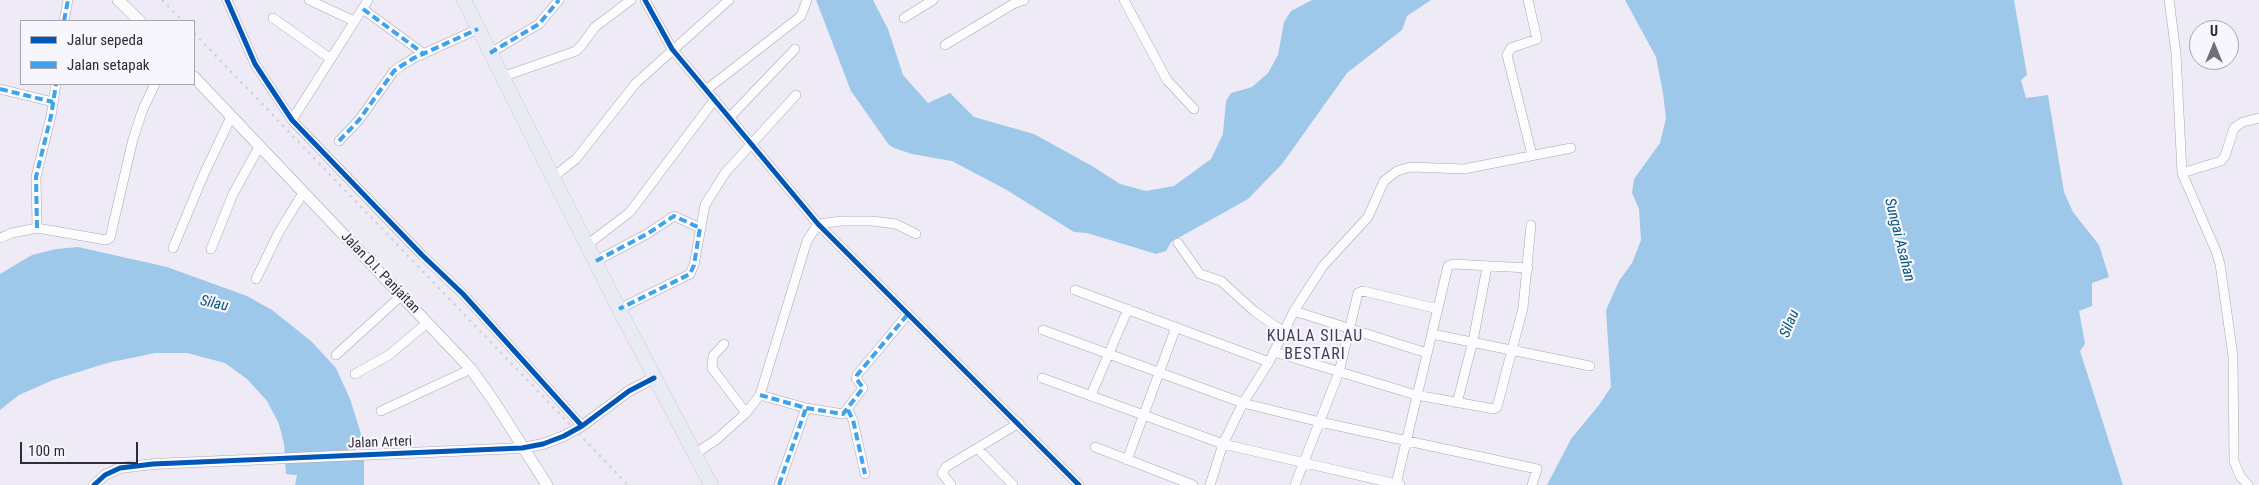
<!DOCTYPE html>
<style>
body{margin:0}
#map{position:relative;width:2259px;height:485px;overflow:hidden;background:#eeeaf6;font-family:"Roboto Condensed",sans-serif}
canvas{display:block}
.legend{position:absolute;left:20px;top:20px;width:175px;height:65px;box-sizing:border-box;background:#f8f6fd;border:1px solid #a8a5ae;margin:0;padding:6px 9px;list-style:none;font-size:15px;color:#2f2b38}
.legend li{display:flex;align-items:center;gap:10px;height:25px}
.legend b{width:25px;border:1px solid #a8a5ae}
.north{position:absolute;left:2189px;top:20px;width:50px;height:50px;box-sizing:border-box;background:#f8f6fd;border:1px solid #a8a5ae;border-radius:50%;rotate:0deg;font-size:14px;font-weight:700;line-height:20px;text-align:center;color:#2f2b38}
.north::after{content:'';display:block;margin:auto;width:18px;height:22px;background:#726e7a;clip-path:polygon(50% 0,100% 100%,50% 72%,0 100%)}
.scale{position:absolute;left:20px;top:442px;width:118px;height:22px;box-sizing:border-box;border:2px solid #2f2b38;border-top:0;padding-left:6px;font-size:15px;line-height:18px;white-space:nowrap;color:#2f2b38;-webkit-text-stroke:4px #f8f6fd;paint-order:stroke}
</style>
<div id="map">
<canvas width="2259" height="485"></canvas>
<ul class="legend">
<li><b style="height:6px;background:#0057b8"></b>Jalur sepeda</li>
<li><b style="height:6px;background:#3ea3ec"></b>Jalan setapak</li>
</ul>
<div class="north">U</div>
<div class="scale">100 m</div>
</div>
<script>
const ctx = document.querySelector('canvas').getContext('2d');
ctx.lineJoin = 'round';
function paint(path, color) {
  ctx.fillStyle = color;
  ctx.fill(path, 'evenodd');
}
function shape(rows) {
  const path = new Path2D();
  for (const r of rows) {
    path.moveTo(r[0], r[1]);
    for (let i = 2; i < r.length; i += 2) path.lineTo(r[i], r[i + 1]);
  }
  return path;
}
function trace(path, color, width, dash) {
  ctx.strokeStyle = color;
  ctx.lineWidth = width;
  ctx.lineCap = dash ? 'butt' : 'round';
  ctx.setLineDash(dash || []);
  ctx.stroke(path);
}
function write(font, color, halo, rows, align = 'center') {
  ctx.font = font + ' "Roboto Condensed",sans-serif';
  ctx.lineWidth = 4.5;
  ctx.setLineDash([]);
  ctx.textBaseline = 'middle';
  ctx.strokeStyle = halo;
  ctx.fillStyle = color;
  for (const [text, x, y, turn = 0] of rows) {
    ctx.save();
    ctx.translate(x, y);
    ctx.rotate((+turn || 0) * Math.PI / 180);
    ctx.textAlign = isNaN(turn) ? turn : align;
    if (halo) ctx.strokeText(text, 0, 0);
    ctx.fillText(text, 0, 0);
    ctx.restore();
  }
}
const water = shape([
 [816,0,873,0,888,29,903,75,928,103,950,93,974,117,1034,134,1092,166,1120,184,1146,191,1174,186,1211,159,1223,134,1226,101,1231,93,1252,87,1268,73,1278,55,1284,22,1291,11,1312,0,1431,0,1407,16,1402,30,1347,73,1282,164,1248,199,1171,242,1166,251,1156,254,1087,233,1074,232,1005,189,952,161,912,154,894,148,889,145,851,91],
 [1625,0,2014,0,2027,75,2021,80,2026,98,2048,95,2064,192,2073,212,2099,245,2109,277,2092,283,2092,306,2079,311,2085,344,2080,351,2123,485,1547,485,1571,439,1599,405,1611,387,1606,310,1619,281,1632,263,1641,240,1639,209,1632,193,1634,179,1660,143,1666,118,1663,93,1656,57],
 [78,247,167,267,247,296,272,310,311,341,336,368,350,399,364,443,364,485,295,485,297,475,286,474,284,444,279,424,267,401,247,379,225,363,187,353,155,353,107,363,53,380,19,395,0,410,0,274,32,255,56,249]
]);
const minor = shape([
 [227,0,255,64,292,120,422,255,463,294,582,426],
 [309,0,354,21],
 [645,0,672,49,818,224,1079,485],
 [1124,0,1167,80,1194,109],
 [1528,0,1537,39,1511,48,1507,55,1532,155],
 [2169,0,2176,53,2182,173,2216,251,2220,264,2233,356,2234,461,2240,476,2248,485],
 [363,9,424,54],
 [273,18,331,59],
 [904,18,933,0],
 [64,21,68,0],
 [945,45,1013,4,1024,0],
 [490,53,539,24,559,0],
 [502,77,576,51,581,46,595,27,631,0],
 [0,89,53,102],
 [706,90,801,16,807,0],
 [730,117,795,49],
 [292,120,368,0],
 [339,141,359,120,394,71,401,66,414,58,478,29],
 [2182,173,2221,161,2225,156,2234,128,2243,122,2259,118],
 [552,178,576,159,636,83,729,0],
 [37,228,36,177,51,116,56,84],
 [0,238,12,233,37,228,106,240,110,238,133,139,143,109,155,84],
 [1178,243,1200,274,1221,281,1254,311,1284,332],
 [587,245,630,212,715,99],
 [173,248,204,174,231,117],
 [211,249,233,194,259,147],
 [596,261,647,234,674,216,700,228],
 [256,279,279,232,303,193],
 [1075,290,1269,362],
 [619,309,690,274,694,265,705,205,725,173,796,95],
 [1294,311,1427,353],
 [1043,330,1243,403,1320,422,1537,469,1532,485],
 [1432,334,1590,366],
 [724,344,713,356,712,368,746,413],
 [1274,352,1416,395,1494,409,1497,407,1523,308,1531,225],
 [336,355,402,295],
 [355,374,389,355,427,323],
 [1042,378,1223,444,1400,485],
 [760,395,806,408,843,414,863,388,856,378,857,375,908,314],
 [1091,395,1128,309],
 [1457,403,1473,341,1487,267],
 [848,410,853,420,865,474],
 [381,411,471,369],
 [1095,447,1193,485],
 [978,449,1013,485],
 [695,454,717,439,746,413,760,395,807,241,818,224,842,221,872,221,896,224,916,234],
 [1127,460,1176,327],
 [1396,484,1448,266,1453,264,1528,268],
 [779,485,806,408],
 [951,485,942,473,946,467,1019,423],
 [1210,485,1223,444,1243,403,1269,362,1294,311,1323,266,1368,217,1384,181,1397,171,1410,167,1464,169,1571,148],
 [1295,485,1339,372,1358,293,1363,291,1438,309]
]);
const tertiary = shape([
 [94,485,105,475,120,468,153,464,522,448,543,444,564,436,582,426,629,391,654,378]
]);
const secondary = shape([
 [118,0,140,21],
 [194,77,471,369,493,400,547,485]
]);
const trunk = shape([
 [464,0,619,309,711,485]
]);
const rail = shape([
 [162,0,183,21],
 [194,33,628,485]
]);
const quiet = shape([
 [363,9,424,54],
 [64,21,68,0],
 [490,53,539,24,559,0],
 [0,89,53,102],
 [339,141,359,120,394,71,401,66,414,58,478,29],
 [37,228,36,177,51,116,56,84],
 [596,261,647,234,674,216,700,228,694,265,690,274,619,309],
 [760,395,806,408,843,414,863,388,856,378,857,375,908,314],
 [848,410,853,420,865,474],
 [779,485,806,408]
]);
const cycleway = shape([
 [227,0,255,64,292,120,422,255,463,294,582,426],
 [645,0,672,49,818,224,1079,485],
 [94,485,105,475,120,468,153,464,522,448,543,444,564,436,582,426,629,391,654,378]
]);
const streetNames = [
 ["Jalan D.I. Panjaitan",380,273,46],
 ["Jalan Arteri",380,443,-2]
];
const waterNames = [
 ["Sungai Asahan",1899,240,76],
 ["Silau",214,304,12],
 ["Silau",1790,324,-68]
];
const quarterNames = [
 ["KUALA SILAU",1315,337],
 ["BESTARI",1315,355]
];
paint(water, '#9ec8e9');
trace(minor, '#aba7b2', 10);
trace(tertiary, '#aba7b2', 11);
trace(secondary, '#aba7b2', 12);
trace(trunk, '#cbc9d0', 15);
trace(minor, '#fcfcfe', 9);
trace(tertiary, '#fcfcfe', 10);
trace(secondary, '#fcfcfe', 11);
trace(trunk, '#e8eaf4', 14);
trace(rail, '#d4d3d7', 2.5, [2.5, 5]);
trace(quiet, '#3ea3ec', 4, [8, 4]);
trace(cycleway, '#0057b8', 5);
write('14px', '#2f2b38', '#f8f6fd', streetNames);
write('italic 15px', '#05557c', '#f8f6fd', waterNames);
ctx.letterSpacing = '1px';
write('16px', '#453b57', '#f8f6fd', quarterNames);
ctx.letterSpacing = '0px';
</script>
